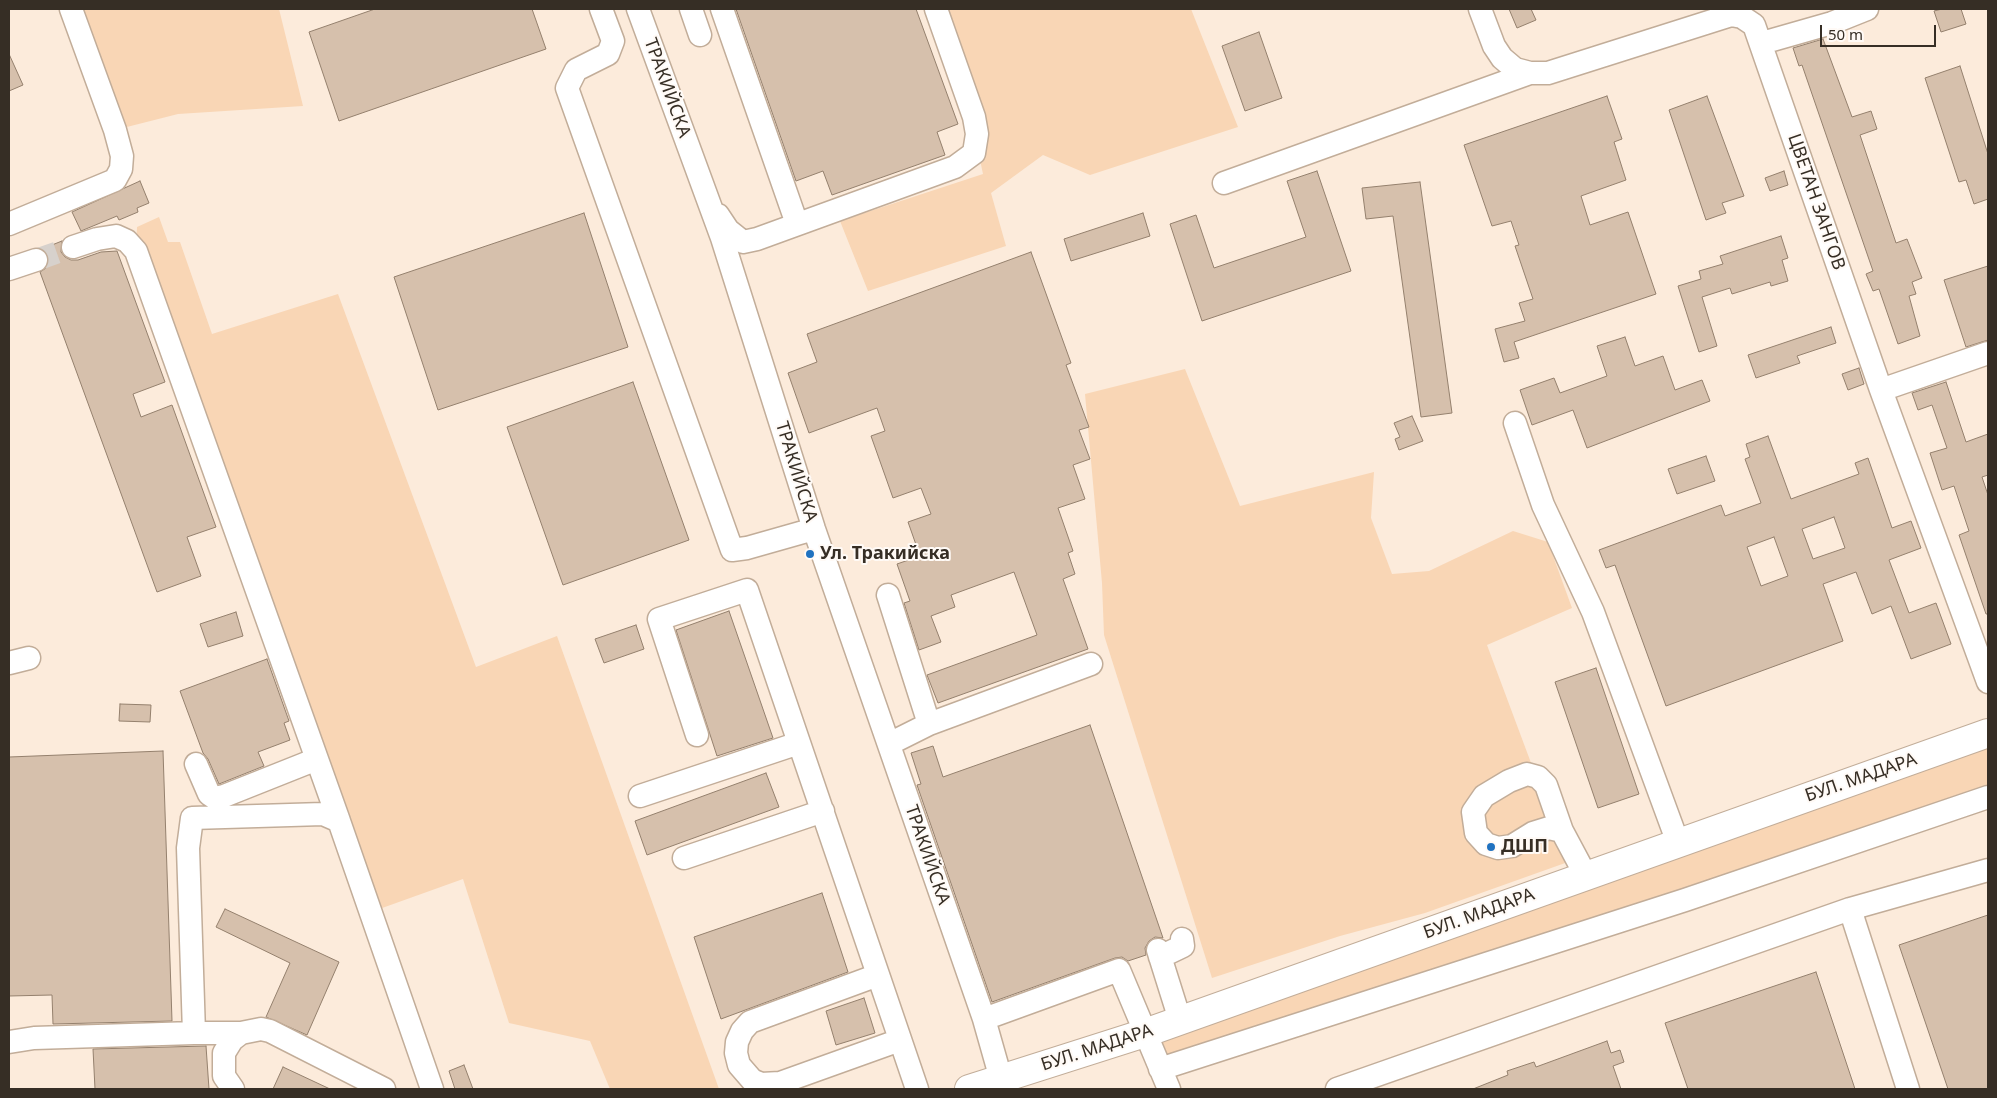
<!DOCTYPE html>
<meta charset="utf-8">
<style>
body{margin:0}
#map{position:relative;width:1997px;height:1098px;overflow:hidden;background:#fffaf6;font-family:"Noto Sans",sans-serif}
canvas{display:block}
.frame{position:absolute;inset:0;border:10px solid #362e25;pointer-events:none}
.scale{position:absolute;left:1820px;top:25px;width:116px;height:22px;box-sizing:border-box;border:2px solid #362e25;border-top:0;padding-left:6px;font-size:15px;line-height:18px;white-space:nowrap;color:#362e25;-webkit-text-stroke:4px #fffaf6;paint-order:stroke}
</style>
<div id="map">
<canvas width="1997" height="1098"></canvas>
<div class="frame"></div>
<div class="scale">50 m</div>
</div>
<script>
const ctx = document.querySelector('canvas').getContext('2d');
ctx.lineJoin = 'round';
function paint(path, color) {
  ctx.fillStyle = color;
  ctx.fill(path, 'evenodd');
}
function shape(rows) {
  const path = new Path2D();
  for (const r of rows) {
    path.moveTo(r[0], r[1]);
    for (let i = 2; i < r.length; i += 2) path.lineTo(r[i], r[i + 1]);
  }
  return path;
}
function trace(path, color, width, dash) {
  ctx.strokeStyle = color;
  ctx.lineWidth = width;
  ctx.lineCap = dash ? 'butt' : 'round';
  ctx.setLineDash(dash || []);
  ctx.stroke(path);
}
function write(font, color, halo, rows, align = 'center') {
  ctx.font = font + ' "Noto Sans",sans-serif';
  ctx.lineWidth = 4;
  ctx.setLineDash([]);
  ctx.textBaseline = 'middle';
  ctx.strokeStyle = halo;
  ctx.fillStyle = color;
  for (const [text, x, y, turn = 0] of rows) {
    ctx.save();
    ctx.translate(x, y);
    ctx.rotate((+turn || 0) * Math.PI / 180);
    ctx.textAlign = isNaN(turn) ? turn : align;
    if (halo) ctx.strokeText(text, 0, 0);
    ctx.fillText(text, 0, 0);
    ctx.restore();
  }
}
const built = shape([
 [9,9,1988,9,1988,1089,9,1089]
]);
const green = shape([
 [74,9,279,9,303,106,178,114,115,130],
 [948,9,1191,9,1238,127,1090,175,1043,155,991,193,1006,246,868,291,840,221,983,174],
 [159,217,168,242,180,242,212,334,338,294,476,667,557,636,719,1089,610,1089,590,1041,509,1023,463,879,371,912,136,251,137,227],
 [1185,369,1240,506,1374,472,1371,518,1392,574,1429,571,1513,531,1548,542,1572,608,1487,645,1568,862,1425,913,1340,936,1212,978,1104,635,1102,583,1085,394],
 [1988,733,1988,797,1160,1069,1145,1033]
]);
const building = shape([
 [375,9,532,9,546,49,339,121,309,32,375,9],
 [736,9,916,9,958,124,937,132,945,155,832,195,823,171,796,181,736,9],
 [1509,9,1531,9,1536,20,1517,28,1509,9],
 [1942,9,1961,9,1966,24,1941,32,1934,11,1942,9],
 [1259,32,1282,98,1245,111,1222,46,1259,32],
 [1823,39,1852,117,1871,111,1877,129,1860,135,1896,243,1907,239,1922,278,1912,282,1916,294,1909,296,1920,336,1898,344,1879,289,1873,291,1866,274,1873,271,1802,65,1799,66,1793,48,1823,39],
 [9,54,23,85,9,91,9,54],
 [1960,66,1988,154,1988,199,1974,204,1966,180,1959,182,1925,78,1960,66],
 [1607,96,1622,139,1614,142,1626,180,1581,196,1590,225,1628,212,1656,294,1514,342,1519,358,1504,362,1495,329,1525,321,1519,303,1533,299,1515,246,1519,245,1511,221,1492,226,1464,145,1607,96],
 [1707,96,1744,196,1722,203,1726,213,1706,220,1669,110,1707,96],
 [1317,171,1351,271,1202,321,1170,224,1196,215,1214,268,1306,237,1287,181,1317,171],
 [1784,171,1788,185,1770,191,1765,178,1784,171],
 [140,181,149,203,137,208,138,212,119,220,117,216,81,231,72,212,140,181],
 [1420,182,1452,413,1421,417,1393,216,1366,219,1362,188,1420,182],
 [584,213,628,347,438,410,394,277,584,213],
 [1143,213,1150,236,1071,261,1064,239,1143,213],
 [1781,236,1788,258,1782,260,1788,281,1771,286,1770,282,1732,294,1730,288,1702,297,1717,346,1699,352,1678,286,1701,279,1699,271,1723,264,1720,256,1781,236],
 [62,241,61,252,65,257,71,260,78,260,101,252,117,251,165,382,133,394,141,417,172,405,216,527,187,537,201,576,157,592,40,272,46,268,49,262,48,255,42,249,62,241],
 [1031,252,1071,363,1066,365,1089,427,1079,430,1090,459,1073,465,1085,499,1058,508,1073,551,1068,553,1075,574,1063,579,1088,649,938,703,927,675,1037,635,1014,572,951,595,955,607,931,616,941,642,919,650,904,603,910,601,897,564,920,556,908,522,931,514,921,488,893,498,871,436,885,431,877,408,809,433,788,373,817,362,807,334,1031,252],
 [1988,266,1988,340,1966,347,1944,280,1988,266],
 [1831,327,1836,343,1797,356,1800,363,1756,378,1748,355,1831,327],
 [1625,337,1635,366,1663,356,1675,390,1702,380,1710,401,1587,448,1573,410,1532,425,1520,390,1554,378,1560,393,1607,376,1597,346,1625,337],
 [1859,368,1864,384,1848,390,1842,374,1859,368],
 [633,382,689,540,563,585,507,427,633,382],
 [1946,382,1966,442,1988,434,1988,475,1982,477,1988,495,1988,614,1986,614,1959,535,1969,531,1954,486,1942,490,1930,453,1947,448,1932,405,1918,410,1912,393,1946,382],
 [1412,416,1423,441,1399,450,1395,439,1400,437,1394,423,1412,416],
 [1768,436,1791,499,1859,474,1855,463,1868,458,1892,528,1911,521,1921,548,1889,560,1909,613,1936,603,1951,644,1911,659,1891,606,1872,614,1856,572,1823,584,1843,641,1666,706,1615,565,1606,568,1599,550,1721,505,1725,516,1761,503,1745,459,1750,457,1746,444,1768,436],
 [1834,517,1845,548,1813,559,1802,529,1834,517],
 [1774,537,1788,576,1761,586,1747,547,1774,537],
 [1706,456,1715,481,1677,494,1668,469,1706,456],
 [729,611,773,738,717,756,676,630,729,611],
 [236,612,243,636,208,647,200,624,236,612],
 [636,625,644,649,604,663,595,639,636,625],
 [267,659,289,721,284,723,290,740,258,752,264,766,219,784,208,759,203,753,180,691,267,659],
 [1596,668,1639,794,1598,808,1555,682,1596,668],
 [120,704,151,705,150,722,119,721,120,704],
 [1090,725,1163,938,1155,937,1149,941,1145,948,1146,955,1128,961,1122,957,1115,958,992,1002,917,785,921,784,911,753,933,746,943,777,1090,725],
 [163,751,172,1021,53,1024,52,995,9,996,9,757,163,751],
 [766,773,779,807,647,855,635,821,766,773],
 [822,893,848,972,721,1019,694,937,822,893],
 [225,909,339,962,307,1035,266,1017,290,963,216,927,225,909],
 [1988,915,1988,1089,1948,1089,1899,945,1988,915],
 [1816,972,1855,1089,1688,1089,1665,1023,1816,972],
 [864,998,875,1033,836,1045,826,1011,864,998],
 [1607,1041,1611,1053,1620,1050,1624,1062,1613,1066,1621,1089,1473,1089,1508,1075,1507,1071,1534,1062,1536,1067,1607,1041],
 [206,1046,209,1089,95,1089,93,1049,206,1046],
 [464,1065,473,1089,455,1089,449,1071,464,1065],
 [283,1067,330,1089,273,1089,283,1067]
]);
const minorTunnel = shape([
 [36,260,73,247]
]);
const minor = shape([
 [601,9,613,41,608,54,576,70,567,88,732,550,747,548,814,529],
 [638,9,722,238,814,529,984,1019,1001,1079],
 [691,9,700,35],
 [722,9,797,224],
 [1480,9,1494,46,1502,58,1515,69,1530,73,1548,73,1731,15,1742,17,1754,25,1881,390,1988,682],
 [1762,43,1832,23,1867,9],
 [1224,183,1530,73],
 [718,215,728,230,743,242,757,239,955,167,974,153,977,134,974,117,936,9],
 [9,224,115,180,121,169,122,156,115,130,71,9],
 [73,247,97,239,116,236,127,241,136,251,339,821],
 [9,269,36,260],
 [1881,390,1988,353],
 [1515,423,1543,505,1593,612,1678,843],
 [888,595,929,724,889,744],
 [9,663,29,658],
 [929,724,1091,664],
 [697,735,659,619,747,590,917,1089],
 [196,764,209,794,215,798,224,796,317,759],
 [640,796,799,743],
 [1562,831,1549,828,1533,833,1512,846,1498,848,1486,844,1476,833,1473,812,1484,796,1509,781,1527,774,1538,777,1546,785,1562,831,1586,876],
 [684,858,823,811],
 [1850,909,1908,1089],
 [1158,950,1180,1020],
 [1160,957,1183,946,1182,939],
 [878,975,750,1022,742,1031,737,1042,736,1053,739,1065,752,1080,761,1084,780,1083,900,1040],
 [984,1019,1119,970,1169,1089],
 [194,1033,188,848,192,818,323,814,339,821,432,1089],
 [9,1042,34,1038,194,1033,241,1033],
 [1160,1069,1685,900,1988,797],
 [233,1089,224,1076,224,1053,232,1040,241,1033,261,1029,270,1031,384,1089],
 [1337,1089,1850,909,1988,870]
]);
const major = shape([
 [969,1089,1145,1033,1988,733]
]);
const markers = [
 [810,554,5,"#2072c0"],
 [1491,847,5,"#2072c0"]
];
const streetNames = [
 ["ТРАКИЙСКА",667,88,70],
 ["ЦВЕТАН ЗАНГОВ",1816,202,71],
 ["ТРАКИЙСКА",796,472,73],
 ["БУЛ. МАДАРА",1861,778,-19],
 ["ТРАКИЙСКА",927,855,71],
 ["БУЛ. МАДАРА",1479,914,-20],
 ["БУЛ. МАДАРА",1097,1048,-18]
];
const poiNames = [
 ["Ул. Тракийска",820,554],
 ["ДШП",1501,847]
];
paint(built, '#fcebdb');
paint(green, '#f9d6b5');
paint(building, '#d6c0ac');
trace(building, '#95816e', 1);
trace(minorTunnel, '#d7d1cc', 22, [22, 11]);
trace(minor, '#c2ad99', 25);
trace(major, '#c2ad99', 30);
trace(minor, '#fff', 22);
trace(major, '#fff', 28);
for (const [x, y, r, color] of markers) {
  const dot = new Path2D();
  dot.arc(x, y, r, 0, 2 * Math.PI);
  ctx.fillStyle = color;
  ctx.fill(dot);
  trace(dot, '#fffaf6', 2);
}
write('18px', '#362e25', '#fffaf6', streetNames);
write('bold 18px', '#362e25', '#fffaf6', poiNames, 'left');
</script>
